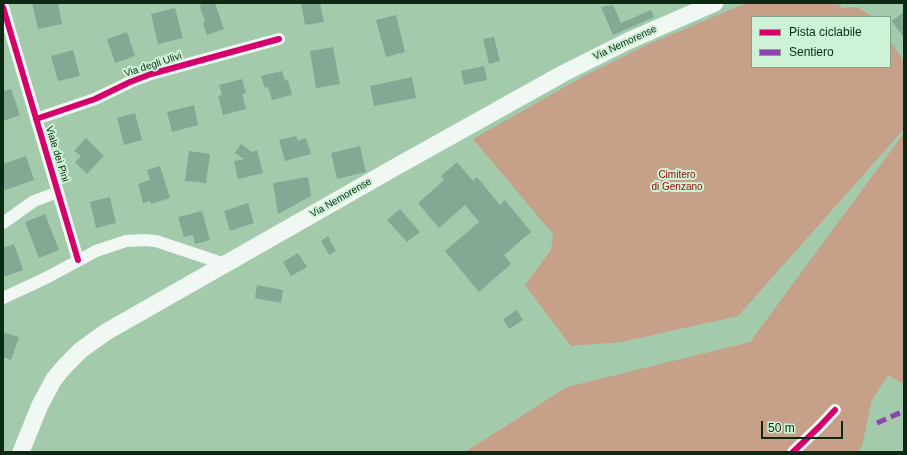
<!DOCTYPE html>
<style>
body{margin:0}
#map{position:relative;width:907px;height:455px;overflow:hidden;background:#a3caab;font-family:Arial,sans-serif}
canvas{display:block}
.frame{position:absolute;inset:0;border:4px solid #0b2913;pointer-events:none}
.legend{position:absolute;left:751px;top:16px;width:140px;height:52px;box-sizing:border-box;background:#cef2d5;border:1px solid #80a287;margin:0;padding:5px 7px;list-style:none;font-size:12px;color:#0b2913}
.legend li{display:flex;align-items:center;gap:8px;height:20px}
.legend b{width:20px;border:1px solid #80a287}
.scale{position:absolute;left:761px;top:421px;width:82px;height:18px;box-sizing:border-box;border:2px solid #0b2913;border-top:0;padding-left:5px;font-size:12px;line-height:14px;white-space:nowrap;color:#0b2913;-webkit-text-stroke:3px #cef2d5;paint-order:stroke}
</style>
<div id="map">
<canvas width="907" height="455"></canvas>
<div class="frame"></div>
<ul class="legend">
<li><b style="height:5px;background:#d6006c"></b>Pista ciclabile</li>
<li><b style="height:5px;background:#8e44ad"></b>Sentiero</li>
</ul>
<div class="scale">50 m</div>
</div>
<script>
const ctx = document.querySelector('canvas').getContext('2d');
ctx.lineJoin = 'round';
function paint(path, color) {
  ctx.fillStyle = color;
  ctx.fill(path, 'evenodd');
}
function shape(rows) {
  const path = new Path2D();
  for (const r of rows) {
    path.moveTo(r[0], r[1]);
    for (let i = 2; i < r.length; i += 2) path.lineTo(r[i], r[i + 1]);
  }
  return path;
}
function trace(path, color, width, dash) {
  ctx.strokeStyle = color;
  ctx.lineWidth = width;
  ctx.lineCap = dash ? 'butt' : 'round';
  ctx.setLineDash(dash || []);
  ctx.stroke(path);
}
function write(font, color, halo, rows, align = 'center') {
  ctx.font = font + ' Arial,sans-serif';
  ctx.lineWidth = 4;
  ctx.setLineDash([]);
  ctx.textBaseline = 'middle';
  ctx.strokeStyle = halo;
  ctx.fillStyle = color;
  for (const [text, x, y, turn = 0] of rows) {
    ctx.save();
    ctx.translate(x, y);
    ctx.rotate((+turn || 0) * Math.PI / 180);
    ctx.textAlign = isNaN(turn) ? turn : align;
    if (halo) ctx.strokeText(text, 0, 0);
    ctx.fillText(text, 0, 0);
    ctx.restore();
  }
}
const green = shape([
 [746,3,838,3,841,8,857,7,872,16,873,17,752,17,752,67,890,67,890,40,904,62,904,129,738,316,621,342,571,346,525,285,551,250,553,234,473,139,584,76,647,45],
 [904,133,904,384,888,375,872,400,862,446,858,452,465,452,567,387,750,342]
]);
const building = shape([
 [32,3,58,3,62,24,38,29],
 [200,3,215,3,224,29,207,35,203,23,205,22,200,7,201,6],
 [301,3,320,3,324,22,305,25],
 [613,5,621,23,651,10,654,17,613,35,601,7],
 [175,8,183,38,158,44,151,14],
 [904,12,904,38,892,21],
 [396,15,405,52,386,57,376,20],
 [127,32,135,56,115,63,107,39],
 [494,37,500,61,489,64,483,39],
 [333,47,340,84,316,88,310,51],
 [73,50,80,76,58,81,51,56],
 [484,66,487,80,464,85,461,71],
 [282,71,285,81,288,80,292,95,272,100,268,87,265,88,261,76],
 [412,77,416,98,374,106,370,86],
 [242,79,246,93,242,94,246,109,223,115,218,96,222,95,219,85],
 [11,89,20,115,3,121,3,91],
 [194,105,198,125,172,132,167,112],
 [135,113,142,140,124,145,117,118],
 [296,136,298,141,306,138,311,154,285,161,279,140],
 [86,138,104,156,87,174,75,162,81,156,74,151],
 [241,144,252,152,257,150,263,173,238,179,234,161,244,159,235,153],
 [360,146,366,172,337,179,331,153],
 [189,151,210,154,206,183,185,181],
 [26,156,34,180,5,190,3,185,3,164],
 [457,162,473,181,477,177,500,205,505,200,531,232,504,255,511,264,479,292,445,251,479,222,465,205,439,228,418,203,444,180,441,176],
 [160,166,170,198,151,204,150,201,143,203,138,184,150,180,147,170],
 [308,177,311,196,278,214,273,183],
 [110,197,116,223,96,228,90,202],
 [248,203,254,223,230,231,224,211],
 [400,209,420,232,407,242,387,220],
 [202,211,210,240,195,244,193,235,184,237,178,217],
 [45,214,59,250,39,258,25,222],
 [328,236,336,251,329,255,321,241],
 [14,244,23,270,3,277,3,248],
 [298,253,307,267,291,276,283,262],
 [257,285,283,290,281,303,255,298],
 [517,310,523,320,509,329,503,319],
 [3,332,19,337,11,360,3,357]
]);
const minor = shape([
 [3,7,78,260],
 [36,119,95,99,130,82,151,74,279,39],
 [3,223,34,201,58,192],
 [3,298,46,278,96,251,126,241,144,240,156,241,225,264],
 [793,452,820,426,835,410]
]);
const secondary = shape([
 [21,452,40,405,54,379,64,367,81,350,106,332,392,169,564,73,628,41,715,3]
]);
const quiet = shape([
 [877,423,904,411]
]);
const cycleway = shape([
 [3,7,78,260],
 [36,119,95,99,130,82,151,74,279,39],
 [793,452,820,426,835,410]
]);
const streetNames = [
 ["Via Nemorense",625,43,-25],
 ["Via degli Ulivi",153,65,-18],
 ["Viale dei Pini",57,154,73],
 ["Via Nemorense",341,198,-30]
];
const parkNames = [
 ["Cimitero",677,175],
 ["di Genzano",677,187]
];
paint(green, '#c7a089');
paint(building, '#83a995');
trace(minor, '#f1f7f2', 12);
trace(secondary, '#f1f7f2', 17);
trace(quiet, '#8e44ad', 5, [10, 5]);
trace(cycleway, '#d6006c', 6);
write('10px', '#0b2913', '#cef2d5', streetNames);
write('10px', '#930900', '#cef2d5', parkNames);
</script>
